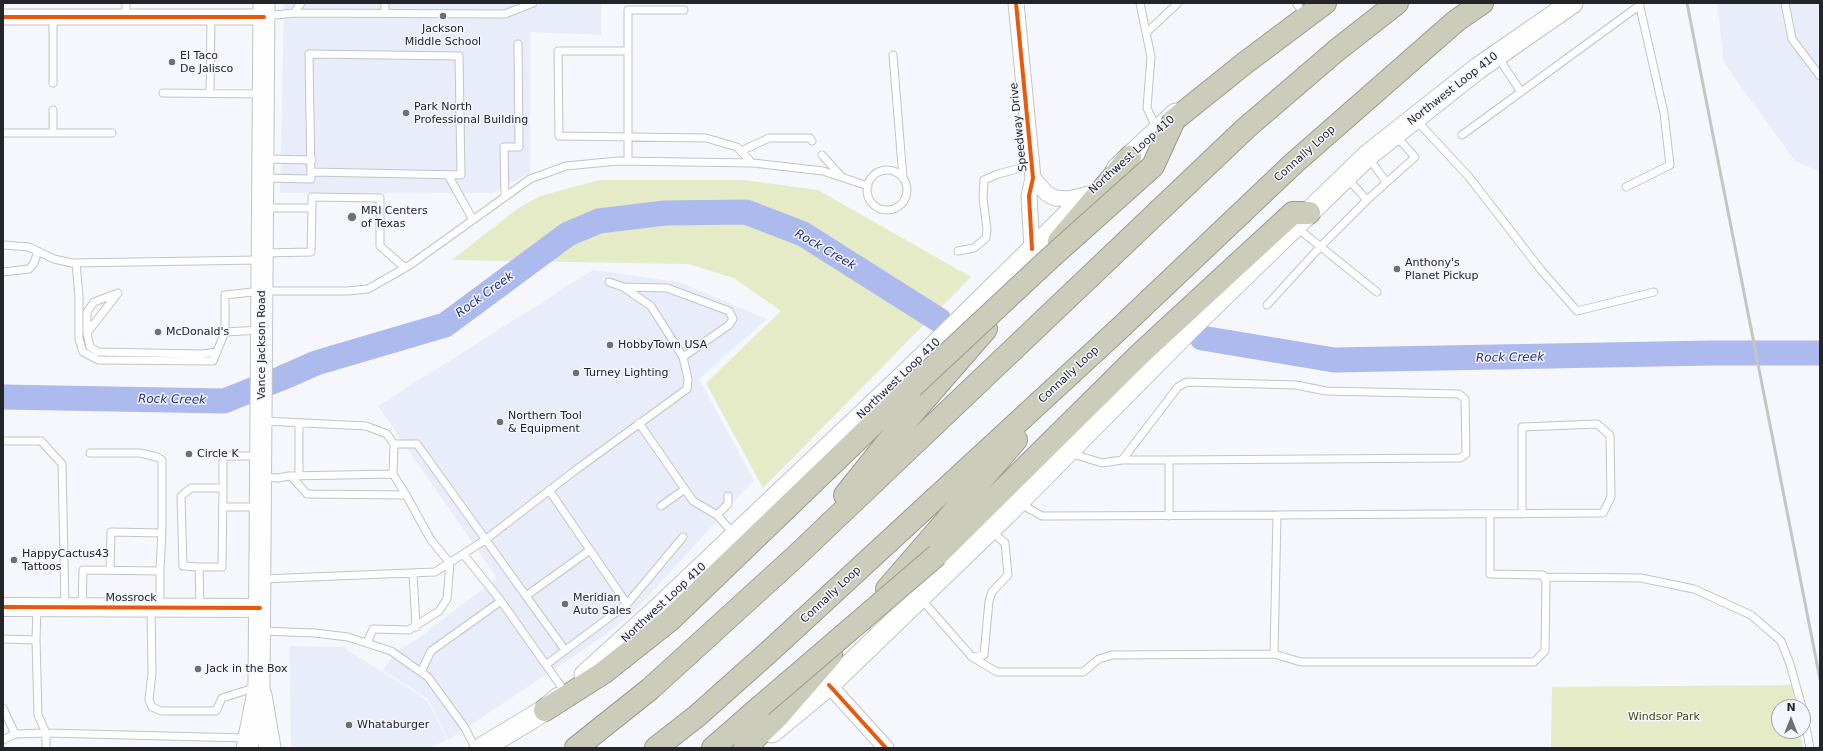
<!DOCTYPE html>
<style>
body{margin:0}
#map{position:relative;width:1823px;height:751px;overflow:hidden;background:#f6f7fc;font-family:"DejaVu Sans",sans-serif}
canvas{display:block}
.frame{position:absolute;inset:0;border:4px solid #242529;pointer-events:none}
.north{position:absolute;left:1771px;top:699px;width:40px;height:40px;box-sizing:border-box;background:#f3f6ff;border:1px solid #a0a2a9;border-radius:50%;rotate:0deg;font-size:11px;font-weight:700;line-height:16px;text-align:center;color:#242529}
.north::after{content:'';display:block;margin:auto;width:14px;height:18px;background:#6e6e73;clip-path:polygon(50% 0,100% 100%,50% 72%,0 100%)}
</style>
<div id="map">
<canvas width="1823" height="751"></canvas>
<div class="frame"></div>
<div class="north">N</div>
</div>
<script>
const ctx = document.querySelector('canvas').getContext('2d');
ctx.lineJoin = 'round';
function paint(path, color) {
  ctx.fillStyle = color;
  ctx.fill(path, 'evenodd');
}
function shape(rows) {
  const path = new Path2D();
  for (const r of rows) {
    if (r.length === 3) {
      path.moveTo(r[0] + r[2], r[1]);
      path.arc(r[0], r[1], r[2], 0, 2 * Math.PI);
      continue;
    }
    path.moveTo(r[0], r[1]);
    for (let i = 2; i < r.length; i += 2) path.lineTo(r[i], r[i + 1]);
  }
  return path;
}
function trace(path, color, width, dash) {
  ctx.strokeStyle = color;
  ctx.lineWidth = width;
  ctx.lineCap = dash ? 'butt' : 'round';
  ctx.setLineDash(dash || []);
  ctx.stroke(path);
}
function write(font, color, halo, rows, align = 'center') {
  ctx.font = font + ' "DejaVu Sans",sans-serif';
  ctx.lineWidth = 3;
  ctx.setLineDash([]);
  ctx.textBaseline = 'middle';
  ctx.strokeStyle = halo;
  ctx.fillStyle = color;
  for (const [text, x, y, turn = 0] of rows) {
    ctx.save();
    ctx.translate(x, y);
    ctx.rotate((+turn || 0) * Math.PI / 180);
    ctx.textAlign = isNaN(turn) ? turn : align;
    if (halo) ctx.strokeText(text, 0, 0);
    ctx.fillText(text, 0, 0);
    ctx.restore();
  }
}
const built = shape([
 [284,3,601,3,601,35,530,32,530,173,492,193,280,193],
 [1717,3,1820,3,1820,172,1795,161,1724,63],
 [593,270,679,282,767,319,699,379,754,480,633,613,601,638,448,740,428,699,383,670,396,651,417,639,497,578,378,406],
 [289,646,343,647,427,700,447,740,428,748,296,748,291,746]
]);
const green = shape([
 [600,180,744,180,818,190,971,277,763,488,706,383,781,311,734,278,688,264,452,260,517,209,540,196],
 [1792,685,1796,707,1779,707,1779,731,1800,731,1803,748,1551,748,1552,687]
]);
const river = shape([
 [1202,338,1334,360,1712,353,1820,353],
 [3,397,224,401,282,378,316,363,445,325,568,234,599,221,665,213,746,212,803,234,939,320]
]);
const service = shape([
 [1140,3,1151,57,1147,108,1157,129],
 [1296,3,1301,10],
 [1785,3,1792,39,1820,76],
 [385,12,385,3],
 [294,13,301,3],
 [265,16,294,13,505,14,533,3],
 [126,17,126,3],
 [1146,33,1178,3],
 [628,51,558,51,559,136,706,138,737,147,752,163],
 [893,55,903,178],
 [1498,57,1521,92],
 [53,83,53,17],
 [163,93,263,94],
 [210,93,211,17],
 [53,110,53,133,112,133],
 [1416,120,1469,177,1541,270,1577,311,1654,292],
 [3,133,53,133],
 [1462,135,1640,5],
 [741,151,769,138,810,138,812,141],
 [822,155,841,176],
 [1369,158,1386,182],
 [264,159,312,160],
 [628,161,628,10,684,10],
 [887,190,20],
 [448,175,473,220],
 [265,178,311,179,309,54,459,56,461,175,312,172],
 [1347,178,1367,200],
 [1626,187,1670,165,1664,113,1639,3],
 [505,197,504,147,519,147,518,44],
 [312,208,312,197,380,198,380,246,405,268],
 [1296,227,1377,292],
 [3,245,29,247,54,259,72,263,260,260],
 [958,251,974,248,986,238,987,229,983,198,984,180,998,174,1032,165],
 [263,253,311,252,312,208,265,208],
 [76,263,79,297,79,339,83,352,98,360,213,361,225,332,261,330],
 [3,272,29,269,34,263,38,251],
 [623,287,667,288,729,311,733,319,729,325,683,357],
 [118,293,87,333,90,347,98,352,202,354,217,352],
 [1267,305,1321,246,1367,200,1415,157,1396,136],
 [225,332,225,295,262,291,347,291,368,289,410,265,530,179,566,166,618,161,753,163,823,171,868,186],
 [87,333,87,312,94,302,118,293],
 [639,423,693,501,717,515,734,534],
 [299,424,299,476],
 [3,441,41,441,62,464,65,607],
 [394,444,417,444,526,596,590,550,549,490],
 [90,453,140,453,157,457,162,460,162,529,160,571],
 [1070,453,1102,463,1122,460,1178,387,1187,382,1296,385,1326,391,1459,394,1465,399,1466,454,1460,458,1169,460,1169,516],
 [1122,460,1169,460],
 [393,474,406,495],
 [291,476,307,494,406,495,431,540,450,563,447,599,439,611,409,630,373,629,367,643],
 [263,477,278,478,289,476,393,474,394,444,387,434,366,426,264,421],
 [223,488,223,456,259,456],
 [1019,503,1042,516,1277,515,1603,513,1611,497,1610,435,1597,424,1522,427,1522,514],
 [661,506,685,489],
 [223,507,259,507],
 [717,515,728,504,728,496],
 [590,550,627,604],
 [464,555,501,601],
 [199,567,222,567,223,488,191,488,181,496,183,566,199,567,200,607],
 [110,570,111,532,162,533],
 [413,573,416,627],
 [1544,577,1641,578,1694,589,1751,615,1781,641,1790,664,1802,707],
 [262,579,435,572,485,540,577,469,687,389,688,379,683,357,651,306,623,287,609,282],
 [526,596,565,650],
 [921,599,972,657,984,655,989,601,992,592,1008,575,1005,543,991,531],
 [82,607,83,570,160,571,160,607],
 [151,607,152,673,149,700,152,707,161,711,216,711,222,698,257,687],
 [262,631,315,633,348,637,391,651,428,677,465,728,475,748],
 [3,639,36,640,38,715,46,733,246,738],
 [36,640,37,607],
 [1274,654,1301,662,1534,662,1545,651,1546,582,1543,575,1490,574,1490,514],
 [972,657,997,672,1083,672,1099,659,1112,655,1274,654,1277,515],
 [547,664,627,604,683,537],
 [421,672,431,651,501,601,565,692],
 [3,708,15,734],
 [1803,712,1810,748],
 [3,740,15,734,46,733,46,748]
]);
const minor = shape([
 [1016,3,1033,178,1029,196,1032,249],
 [3,17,264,17],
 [1033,178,1047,194,1055,198,1069,199,1089,194],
 [829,685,886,748]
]);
const tertiary = shape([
 [3,607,260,608]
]);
const secondary = shape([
 [1117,169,1176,114],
 [585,675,658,609,911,369,1084,199],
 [261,695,270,748],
 [772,732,829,685,1007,513,1191,327,1367,156,1477,69,1572,3],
 [247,748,259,687,264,3],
 [482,748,545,710,559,698]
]);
const motorway = shape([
 [1174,120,1245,63,1325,3],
 [1059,241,1130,157],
 [845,495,885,445,986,329],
 [937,555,1139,355,1231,270,1293,213,1309,213],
 [887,589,1016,440],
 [545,710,603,673,670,620,912,387],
 [576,748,650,689,796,556,1246,128,1337,50,1397,3],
 [656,748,697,716,771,650,1119,329,1294,163,1456,21,1482,3],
 [713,748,761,706],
 [745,748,778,716,831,655]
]);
const rail = shape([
 [1687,3,1820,679]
]);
const motorwayBridge = shape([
 [912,387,1048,260,1153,166,1174,120],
 [761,706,937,555]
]);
const cycleway = shape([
 [1016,3,1033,178,1029,196,1032,249],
 [3,17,264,17],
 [3,607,260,608],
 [829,685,886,748]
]);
const markers = [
 [443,16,4,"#6e6e73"],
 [172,62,4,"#6e6e73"],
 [406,113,4,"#6e6e73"],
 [352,217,5,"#6e6e73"],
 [1397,269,4,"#6e6e73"],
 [158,332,4,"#6e6e73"],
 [610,345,4,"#6e6e73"],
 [576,373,4,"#6e6e73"],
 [500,422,4,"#6e6e73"],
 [189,454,4,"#6e6e73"],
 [14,560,4,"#6e6e73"],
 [565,604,4,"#6e6e73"],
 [198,669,4,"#6e6e73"],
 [349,725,4,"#6e6e73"]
];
const poiNames = [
 ["Jackson",443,29,"center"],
 ["Middle School",443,42,"center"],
 ["El Taco",180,56],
 ["De Jalisco",180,69],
 ["Park North",414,107],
 ["Professional Building",414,120],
 ["MRI Centers",361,211],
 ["of Texas",361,224],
 ["Anthony's",1405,263],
 ["Planet Pickup",1405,276],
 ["McDonald's",166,332],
 ["HobbyTown USA",618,345],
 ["Turney Lighting",584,373],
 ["Northern Tool",508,416],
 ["& Equipment",508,429],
 ["Circle K",197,454],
 ["HappyCactus43",22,554],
 ["Tattoos",22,567],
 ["Meridian",573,598],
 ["Auto Sales",573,611],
 ["Jack in the Box",206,669],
 ["Whataburger",357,725]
];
const streetNames = [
 ["Northwest Loop 410",1453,89,-38],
 ["Speedway Drive",1019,127,-96],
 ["Connally Loop",1305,154,-42],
 ["Northwest Loop 410",1132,155,-42],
 ["Vance Jackson Road",262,345,-90],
 ["Connally Loop",1069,375,-43],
 ["Northwest Loop 410",899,379,-44],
 ["Connally Loop",831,595,-43],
 ["Mossrock",131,598],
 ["Northwest Loop 410",664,603,-43]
];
const parkNames = [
 ["Windsor Park",1664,717]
];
const waterNames = [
 ["Rock Creek",825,250,30],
 ["Rock Creek",485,295,-36],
 ["Rock Creek",1510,358,-1],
 ["Rock Creek",172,400,1]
];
paint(built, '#e9edf9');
paint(green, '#e5eac7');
trace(river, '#adbaed', 25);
trace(service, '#c3c4c8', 9);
trace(minor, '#c3c4c8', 17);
trace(tertiary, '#c3c4c8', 20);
trace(secondary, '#c3c4c8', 23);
trace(motorway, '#9b9d8c', 24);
trace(service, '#fefeff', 7);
trace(minor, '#fefeff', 15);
trace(tertiary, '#fefeff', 18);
trace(secondary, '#fefeff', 21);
trace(motorway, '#cbccba', 22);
trace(rail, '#c5c5c6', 3);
trace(motorwayBridge, '#9b9d8c', 24, []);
trace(motorwayBridge, '#cbccba', 22);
trace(cycleway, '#e8590c', 4);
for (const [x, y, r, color] of markers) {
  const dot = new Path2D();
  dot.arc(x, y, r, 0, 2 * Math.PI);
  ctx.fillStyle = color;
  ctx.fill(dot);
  trace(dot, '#f3f6ff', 1.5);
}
write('11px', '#242529', '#f3f6ff', poiNames, 'left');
write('11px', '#242529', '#f3f6ff', streetNames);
write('11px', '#474d10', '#f3f6ff', parkNames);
write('italic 12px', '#252e7f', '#f3f6ff', waterNames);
</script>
